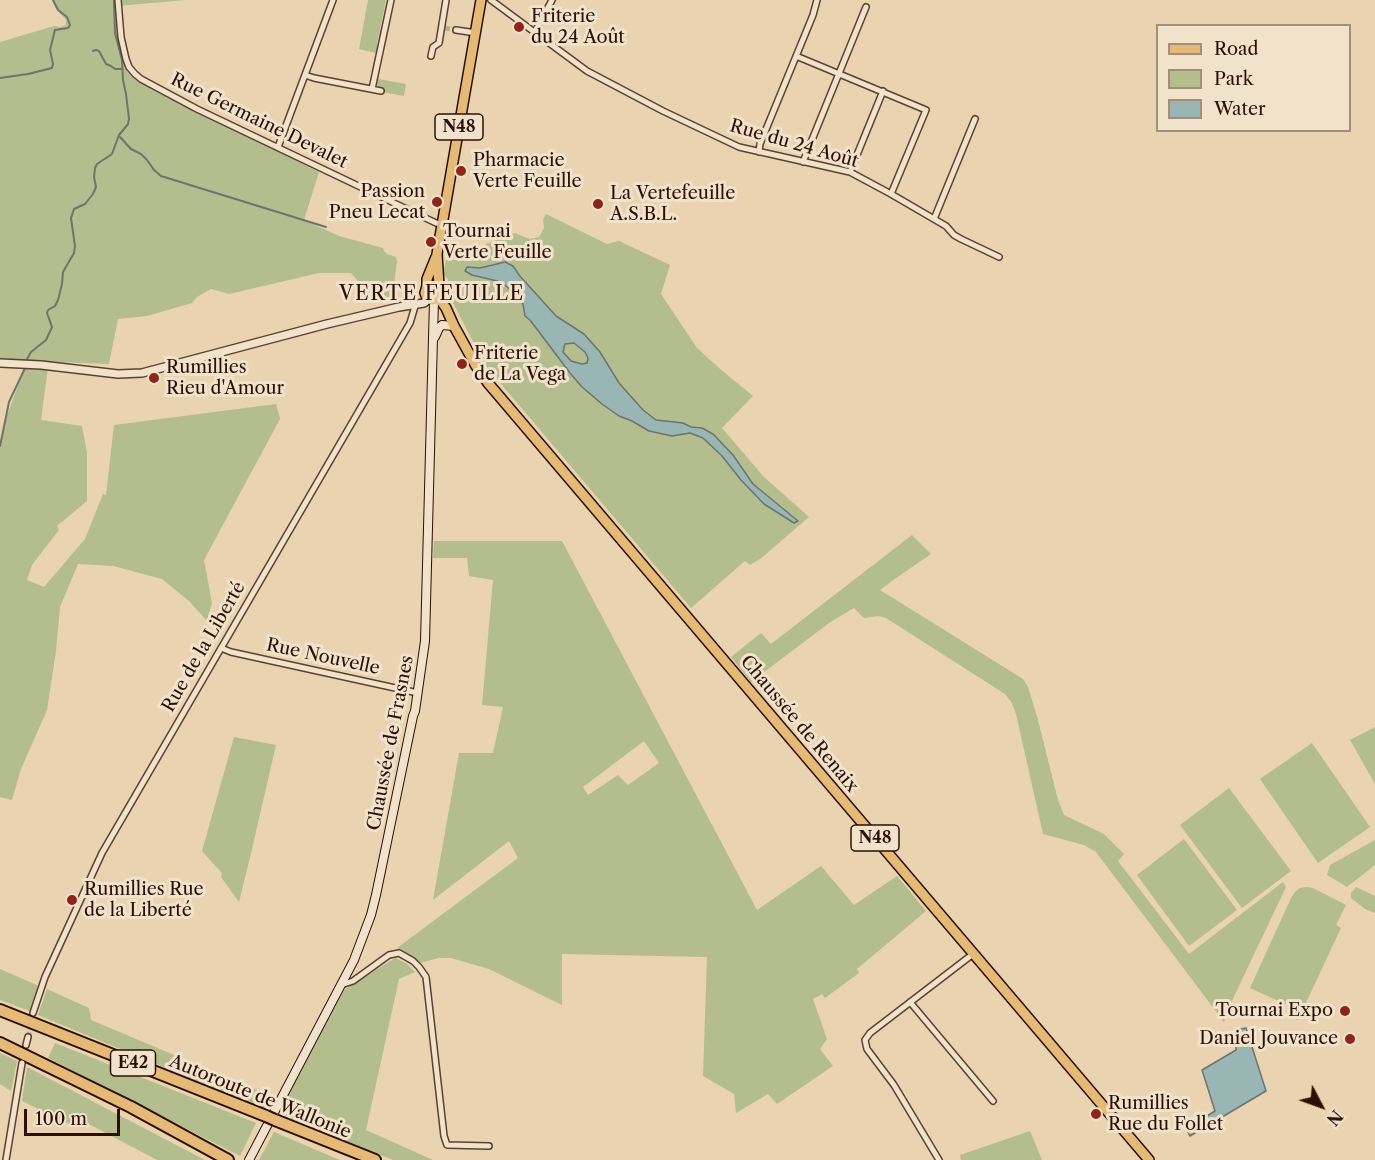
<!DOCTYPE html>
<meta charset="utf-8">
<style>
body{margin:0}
#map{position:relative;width:1375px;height:1160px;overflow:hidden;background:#ead3b0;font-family:"Libre Caslon Text",serif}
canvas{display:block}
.legend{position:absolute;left:1156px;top:24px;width:195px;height:108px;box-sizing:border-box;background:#f1e2cc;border:2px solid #a38e7c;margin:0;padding:8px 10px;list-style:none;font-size:18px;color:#2d1005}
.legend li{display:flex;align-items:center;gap:12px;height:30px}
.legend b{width:30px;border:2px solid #a38e7c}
.north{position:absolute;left:1291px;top:1076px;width:60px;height:60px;-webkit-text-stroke:4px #f1e2cc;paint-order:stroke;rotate:131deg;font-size:16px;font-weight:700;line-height:24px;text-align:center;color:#2d1005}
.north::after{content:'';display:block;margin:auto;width:21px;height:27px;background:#2d1005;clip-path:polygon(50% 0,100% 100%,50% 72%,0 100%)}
.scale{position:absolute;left:24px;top:1109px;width:96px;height:27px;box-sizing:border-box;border:3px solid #2d1005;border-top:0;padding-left:8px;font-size:18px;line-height:21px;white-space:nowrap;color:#2d1005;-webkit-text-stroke:4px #f1e2cc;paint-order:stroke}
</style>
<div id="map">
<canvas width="1375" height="1160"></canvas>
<ul class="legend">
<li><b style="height:8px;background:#e5ba78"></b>Road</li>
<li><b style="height:16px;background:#b3bd8e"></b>Park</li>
<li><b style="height:16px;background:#9ab6b4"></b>Water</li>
</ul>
<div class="north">N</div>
<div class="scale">100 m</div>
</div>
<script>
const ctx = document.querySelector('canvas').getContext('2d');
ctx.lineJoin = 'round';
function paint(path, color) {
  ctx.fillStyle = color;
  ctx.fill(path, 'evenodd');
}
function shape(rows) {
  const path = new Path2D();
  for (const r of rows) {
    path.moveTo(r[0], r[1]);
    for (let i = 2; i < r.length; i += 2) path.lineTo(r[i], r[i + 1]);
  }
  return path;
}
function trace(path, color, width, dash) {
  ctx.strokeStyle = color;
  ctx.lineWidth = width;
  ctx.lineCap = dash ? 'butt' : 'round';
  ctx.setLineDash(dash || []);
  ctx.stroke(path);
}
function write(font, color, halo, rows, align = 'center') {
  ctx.font = font + ' "Libre Caslon Text",serif';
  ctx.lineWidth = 6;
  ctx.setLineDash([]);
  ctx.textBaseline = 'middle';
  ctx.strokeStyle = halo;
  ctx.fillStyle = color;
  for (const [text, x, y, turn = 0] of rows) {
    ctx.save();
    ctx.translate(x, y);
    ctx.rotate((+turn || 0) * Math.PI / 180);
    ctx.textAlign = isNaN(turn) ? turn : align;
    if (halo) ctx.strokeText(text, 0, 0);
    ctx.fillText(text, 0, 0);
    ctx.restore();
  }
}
const green = shape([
 [52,0,185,0,118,6,126,68,135,78,152,88,319,172,304,220,339,236,383,248,384,251,387,254,396,257,397,261,393,293,389,301,375,303,367,302,363,297,358,281,351,273,319,273,229,294,211,289,197,297,192,303,147,316,118,319,109,364,0,360,0,42,54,26,60,27,66,25,66,20,56,9],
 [368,0,386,0,377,44,379,48,374,70,372,70,376,53,359,49],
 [378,79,406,84,404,96,382,92,383,88,377,86],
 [546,214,607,244,619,241,670,265,661,294,697,348,719,368,753,396,722,428,764,477,809,517,760,559,750,565,745,561,691,608,485,365,450,297,448,279,443,274,446,260,481,260,486,244,515,233,530,239,539,237,544,228,543,220],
 [26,364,48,367,41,420,82,426,87,453,87,501,57,526,59,530,32,565,27,580,44,587,85,539,103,494,106,495,114,425,276,404,280,419,204,560,212,603,207,621,189,601,162,579,113,566,78,564,60,607,56,651,47,710,21,769,12,800,0,797,0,446,5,421],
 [912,535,931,554,899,576,880,590,1023,679,1028,687,1038,720,1058,800,1064,815,1104,834,1124,854,1118,861,1189,954,1283,882,1286,887,1229,1007,1224,1022,1096,852,1084,845,1043,834,1016,714,1012,703,1005,694,886,618,878,616,864,618,854,608,829,623,751,682,731,657,761,633,771,644],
 [434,541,562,541,757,910,821,866,854,905,897,876,926,911,857,969,859,973,825,998,822,994,813,999,827,1039,820,1049,833,1066,777,1104,768,1094,736,1113,734,1094,703,1076,707,957,562,954,562,1005,489,969,451,958,439,958,420,963,397,948,518,858,509,841,433,900,459,753,493,753,503,707,482,705,493,580,469,576,467,558,433,558],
 [644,741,659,763,628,785,618,775,588,795,583,787],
 [1375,727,1375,784,1350,740],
 [234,737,276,745,252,849,239,902,221,877,222,873,202,851],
 [1312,743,1370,827,1318,863,1260,779],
 [1229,788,1291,871,1242,908,1180,825],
 [1184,839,1237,910,1189,946,1137,875],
 [1375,840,1375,865,1347,887,1327,875,1330,865],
 [1306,887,1313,888,1346,905,1336,925,1341,928,1298,1020,1292,1018,1296,1009,1250,988,1291,898,1295,892,1300,888],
 [1356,887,1375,896,1375,913,1365,909,1351,898,1351,893],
 [395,958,406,963,415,972,399,979,366,1130,433,1160,393,1160,288,1117,279,1111,344,990],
 [0,969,39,986,32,1012,0,1000],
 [47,989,89,1008,91,1020,281,1100,274,1113,38,1015],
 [55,1043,256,1123,240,1156,48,1058],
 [0,1053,17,1061,11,1091,0,1084],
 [27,1067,205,1160,157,1160,79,1119,73,1126,22,1101],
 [1030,1131,1042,1160,961,1160,960,1155],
 [274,1132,340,1160,259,1160]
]);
const water = shape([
 [505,262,513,266,519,275,556,316,584,334,600,352,619,383,643,410,656,420,683,423,691,427,702,428,713,434,733,455,753,484,798,521,794,523,764,504,741,480,722,456,703,438,690,433,672,436,649,431,632,421,619,416,602,404,582,387,570,373,530,320,525,316,523,304,518,297,505,285,497,281,472,275,465,271,467,267,480,268,505,262],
 [574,343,585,352,588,358,587,363,582,364,571,361,563,352,565,344,574,343],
 [1246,1028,1266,1091,1190,1136,1186,1129,1215,1111,1202,1070,1236,1050,1235,1030,1246,1028]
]);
const stream = shape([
 [93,51,96,50,99,51,106,64,111,66,115,69,122,69],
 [0,78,28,74,52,68,53,64,50,50,55,30,68,28,70,25,67,17,58,10,53,0],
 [120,137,131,149,141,154,147,160,154,170,161,176,326,227],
 [27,359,31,352,46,340,52,327,47,313,48,310,55,306,58,300,62,284,63,272,74,253,75,246,71,218,74,209,85,204,93,194,96,187,94,177,95,168,97,164,112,154,119,135,128,124,129,119,126,94,123,80,122,60,115,33,114,0],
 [0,446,9,402,25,368]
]);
const minorTunnel = shape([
 [445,28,456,30],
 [28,1037,33,1013]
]);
const minor = shape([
 [118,0,121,37,126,59,129,67,135,74,141,79,197,109,436,223,442,224],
 [491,0,587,71,663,111,739,147,850,172,891,194,946,226,954,235,961,239,999,257],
 [456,30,476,33],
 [535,32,552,0],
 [431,56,433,47,439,43,446,0],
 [796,56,926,110,891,194],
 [305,75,314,78,381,91],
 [372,89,391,0],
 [278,147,333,0],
 [759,152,760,144,813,15,817,0],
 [803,162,866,7],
 [850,172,883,91],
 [934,219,975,119],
 [221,648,231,652,418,693],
 [341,985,353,981,389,955,399,953,413,961,419,967,426,977,444,1136,447,1145,489,1146],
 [910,1002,993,1101],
 [33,1013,45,977,102,853,410,323,416,303],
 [26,1045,28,1037],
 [6,1160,22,1063],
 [939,1160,894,1085,867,1049,865,1040,870,1033,973,954]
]);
const tertiary = shape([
 [0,363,41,365,118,374,142,373,327,324,399,307,424,303,429,299]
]);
const secondary = shape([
 [435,337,439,328,442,325,454,326],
 [249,1160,354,960,371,915,376,895,413,716,415,711,425,641,434,300]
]);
const primary = shape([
 [436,257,427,279,427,286,425,293,427,298,432,300,439,298],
 [439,298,446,308,454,326,476,366,488,383,1149,1160],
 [439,298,442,292,439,286,437,254,481,0]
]);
const motorway = shape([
 [0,1010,266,1116],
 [0,1043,131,1107,228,1160],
 [275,1120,375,1160]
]);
const motorwayBridge = shape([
 [266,1116,275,1120]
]);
const markers = [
 [519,27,6,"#8f2418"],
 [461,171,6,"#8f2418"],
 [437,202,6,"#8f2418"],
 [598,204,6,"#8f2418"],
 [431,242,6,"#8f2418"],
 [462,364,6,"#8f2418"],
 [154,378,6,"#8f2418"],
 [72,900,6,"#8f2418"],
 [1345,1011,6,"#8f2418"],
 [1350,1039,6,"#8f2418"],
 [1096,1114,6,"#8f2418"]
];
const shields = [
 [459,127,48],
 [875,838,48],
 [133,1063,45]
];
const shieldNames = [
 ["N48",459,127],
 ["N48",875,838],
 ["E42",133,1063]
];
const poiNames = [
 ["Friterie",531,17],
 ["du 24 Août",531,38],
 ["Pharmacie",473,161],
 ["Verte Feuille",473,182],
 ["Passion",425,192,"right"],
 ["Pneu Lecat",425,213,"right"],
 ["La Vertefeuille",610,194],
 ["A.S.B.L.",610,215],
 ["Tournai",443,232],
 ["Verte Feuille",443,253],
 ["Friterie",474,354],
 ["de La Vega",474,375],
 ["Rumillies",166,368],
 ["Rieu d'Amour",166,389],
 ["Rumillies Rue",84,890],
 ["de la Liberté",84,911],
 ["Tournai Expo",1333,1011,"right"],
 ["Daniel Jouvance",1338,1039,"right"],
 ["Rumillies",1108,1104],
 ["Rue du Follet",1108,1125]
];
const streetNames = [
 ["Rue Germaine Devalet",259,121,26],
 ["Rue du 24 Août",794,144,16],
 ["Rue de la Liberté",204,647,-60],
 ["Rue Nouvelle",323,657,12],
 ["Chaussée de Renaix",799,724,50],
 ["Chaussée de Frasnes",391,743,-79],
 ["Autoroute de Wallonie",260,1097,22]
];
const neighbourhoodNames = [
 ["VERTE FEUILLE",432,294]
];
paint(green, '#b3bd8e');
paint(water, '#9ab6b4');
trace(water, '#6e746e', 1.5);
trace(stream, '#6e746e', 2);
trace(minorTunnel, '#c4ac8e', 5, [5, 2.5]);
trace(minor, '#5c4130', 8);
trace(tertiary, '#5c4130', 10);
trace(secondary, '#2d1005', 10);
trace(primary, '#2d1005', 12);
trace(motorway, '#2d1005', 14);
trace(minor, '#f1e2cc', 5);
trace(tertiary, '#f1e2cc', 7);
trace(secondary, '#f1e2cc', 8);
trace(primary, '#e5ba78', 9);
trace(motorway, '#e5ba78', 10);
trace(motorwayBridge, '#2d1005', 14, []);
trace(motorwayBridge, '#e5ba78', 10);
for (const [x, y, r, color] of markers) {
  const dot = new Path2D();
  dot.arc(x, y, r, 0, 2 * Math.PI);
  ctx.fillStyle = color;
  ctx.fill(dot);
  trace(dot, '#f1e2cc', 2);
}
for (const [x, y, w] of shields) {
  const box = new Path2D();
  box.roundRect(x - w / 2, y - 13, w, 26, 4.5);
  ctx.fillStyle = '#f1e2cc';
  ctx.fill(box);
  trace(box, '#2d1005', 1.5);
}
write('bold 16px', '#2d1005', null, shieldNames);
write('18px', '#2d1005', '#f1e2cc', poiNames, 'left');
write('18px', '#2d1005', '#f1e2cc', streetNames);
ctx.letterSpacing = '1.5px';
write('20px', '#2d1005', '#f1e2cc', neighbourhoodNames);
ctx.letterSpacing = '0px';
</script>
